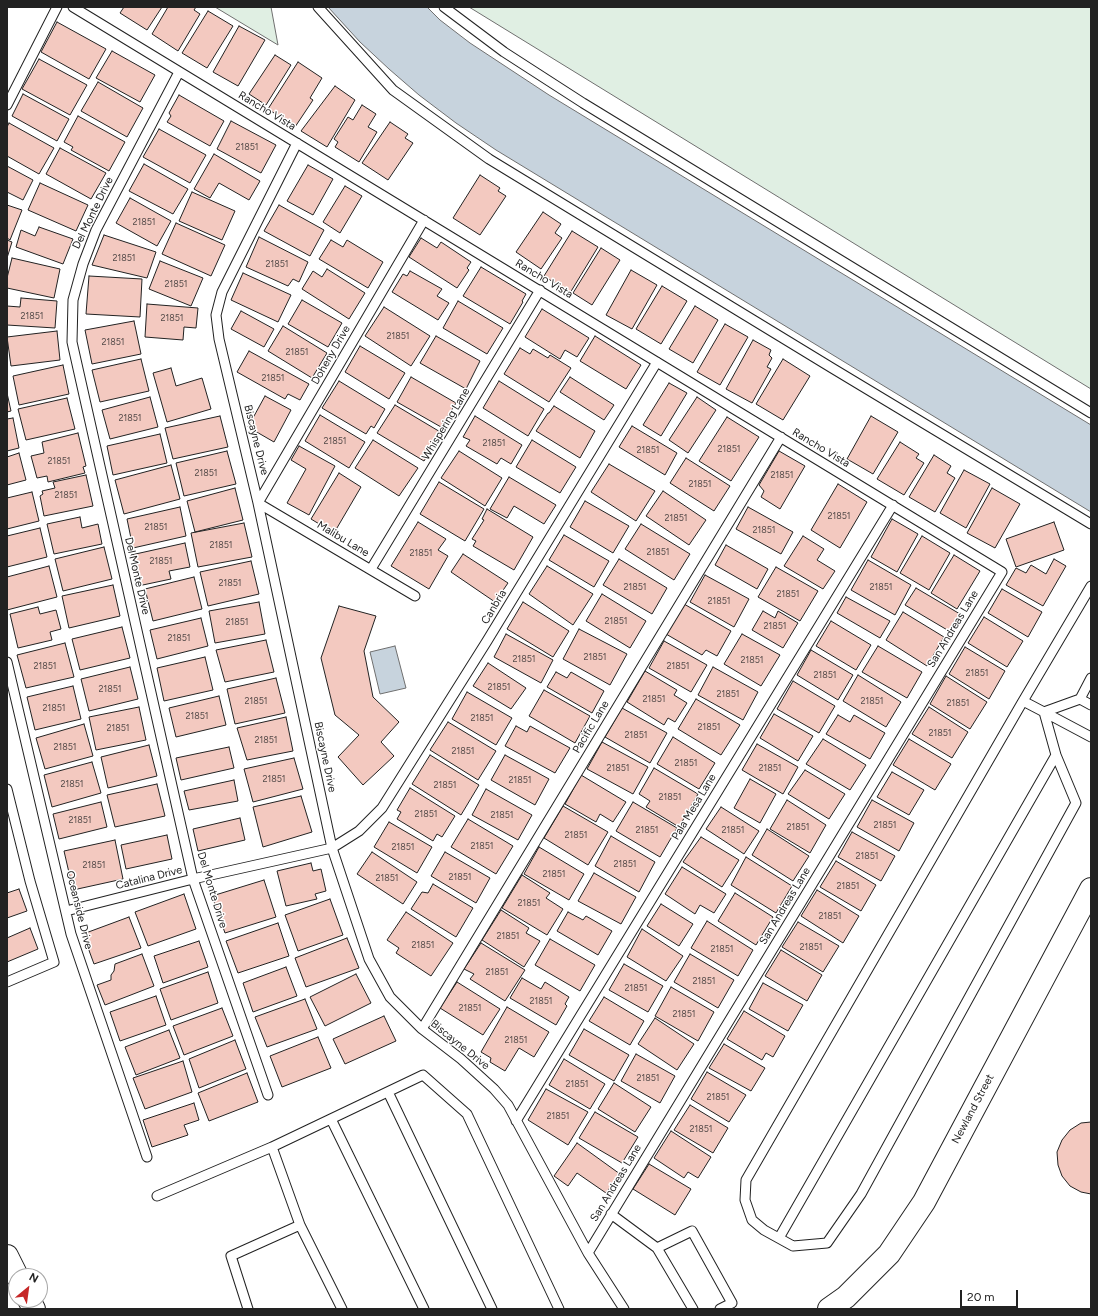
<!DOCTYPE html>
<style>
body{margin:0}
#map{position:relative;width:1098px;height:1316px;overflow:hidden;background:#fff;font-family:Figtree,sans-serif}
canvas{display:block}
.frame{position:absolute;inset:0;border:8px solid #222;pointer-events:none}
.north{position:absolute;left:8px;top:1268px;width:40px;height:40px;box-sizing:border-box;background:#fff;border:1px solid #a7a7a7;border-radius:50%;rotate:29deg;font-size:11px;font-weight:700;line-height:16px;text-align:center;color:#222}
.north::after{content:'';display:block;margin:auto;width:14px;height:18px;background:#c62828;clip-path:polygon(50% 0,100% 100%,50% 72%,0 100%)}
.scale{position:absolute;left:960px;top:1290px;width:58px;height:18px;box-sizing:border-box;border:2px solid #222;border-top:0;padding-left:5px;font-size:12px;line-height:14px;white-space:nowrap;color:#222;-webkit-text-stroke:3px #fff;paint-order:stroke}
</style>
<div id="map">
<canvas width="1098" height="1316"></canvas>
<div class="frame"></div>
<div class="north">N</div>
<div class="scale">20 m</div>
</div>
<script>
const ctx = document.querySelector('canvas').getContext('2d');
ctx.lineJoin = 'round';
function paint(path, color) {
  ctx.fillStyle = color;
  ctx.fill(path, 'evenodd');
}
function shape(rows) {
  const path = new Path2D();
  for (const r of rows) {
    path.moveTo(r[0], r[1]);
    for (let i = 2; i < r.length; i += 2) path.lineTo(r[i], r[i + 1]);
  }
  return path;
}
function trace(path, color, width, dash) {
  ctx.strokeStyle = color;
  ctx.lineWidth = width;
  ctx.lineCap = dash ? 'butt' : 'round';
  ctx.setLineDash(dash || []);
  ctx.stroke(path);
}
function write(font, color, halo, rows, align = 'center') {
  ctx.font = font + ' Figtree,sans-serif';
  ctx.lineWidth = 3;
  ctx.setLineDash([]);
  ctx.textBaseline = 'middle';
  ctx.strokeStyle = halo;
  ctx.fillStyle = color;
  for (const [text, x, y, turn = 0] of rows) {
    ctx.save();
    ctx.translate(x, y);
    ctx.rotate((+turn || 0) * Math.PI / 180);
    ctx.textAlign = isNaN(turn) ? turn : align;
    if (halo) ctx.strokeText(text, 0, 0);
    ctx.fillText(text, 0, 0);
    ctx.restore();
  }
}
const green = shape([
 [215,7,271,7,278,45,215,7],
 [469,7,1091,7,1091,389,469,7]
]);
const water = shape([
 [328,7,427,7,440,20,470,43,549,95,1091,425,1091,512,496,150,456,123,419,95,389,69,360,42,328,7],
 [395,646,406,688,380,694,370,652,395,646]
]);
const building = shape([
 [124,7,162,7,147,30,120,13,124,7],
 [168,7,196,7,194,10,200,14,178,51,152,34,168,7],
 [208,11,233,26,207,68,182,53,208,11],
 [57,22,106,49,89,79,41,52,57,22],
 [239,26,265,40,238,86,213,72,239,26],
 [112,51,155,75,140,102,96,78,112,51],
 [275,55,291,65,266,105,249,94,275,55],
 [39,59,87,85,70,115,22,89,39,59],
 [298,62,322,78,310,98,313,100,295,127,268,109,298,62],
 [98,82,143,108,127,137,81,111,98,82],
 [335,86,355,100,327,147,301,131,335,86],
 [23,94,69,119,57,141,12,116,23,94],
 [179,95,224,121,210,146,167,122,171,116,169,113,179,95],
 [362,105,376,114,368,127,377,132,359,162,335,147,338,142,334,139,348,117,353,120,362,105],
 [78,116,125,142,109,171,71,150,73,147,64,142,78,116],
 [231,121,276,145,261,173,217,149,231,121],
 [390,122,408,134,405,138,413,143,388,180,362,163,390,122],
 [9,123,54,148,39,174,7,156,7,127,9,123],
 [159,129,206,155,190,183,143,157,159,129],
 [60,148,106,173,91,199,46,174,60,148],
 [214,154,260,181,249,200,219,183,210,198,194,189,214,154],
 [144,164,188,189,173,214,129,191,144,164],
 [308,165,333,179,313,215,287,201,308,165],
 [7,166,33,180,23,200,7,192,7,166],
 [480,175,500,188,498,191,506,196,480,235,453,218,480,175],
 [40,183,88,205,76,231,28,210,40,183],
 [345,186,362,196,340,233,323,222,345,186],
 [192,192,235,211,222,240,179,221,192,192],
 [130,198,171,221,157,246,116,223,130,198],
 [7,205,22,210,10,240,7,238,7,205],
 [279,205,324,230,310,256,264,231,279,205],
 [543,212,561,224,555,233,562,238,541,269,516,252,543,212],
 [176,223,225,245,211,276,162,254,176,223],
 [39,227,73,239,63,264,16,247,21,230,35,236,39,227],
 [572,231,598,247,570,293,544,276,572,231],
 [104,235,156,252,147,278,92,265,104,235],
 [259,237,308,262,299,282,293,279,288,286,246,267,259,237],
 [421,238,437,248,441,242,471,262,467,268,469,270,457,288,409,257,421,238],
 [7,240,12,242,7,258,7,240],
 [331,240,343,247,347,240,383,262,368,288,319,259,331,240],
 [601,248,620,260,592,305,573,293,601,248],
 [12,258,60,269,54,298,7,288,7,278,12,258],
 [160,261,203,278,191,306,149,289,160,261],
 [481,267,526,294,522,301,523,302,510,324,463,296,481,267],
 [327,269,365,293,349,319,302,289,313,271,322,277,327,269],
 [631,270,657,285,632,329,606,315,631,270],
 [410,271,442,289,437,296,449,303,438,320,392,292,403,274,407,276,410,271],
 [243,273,291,295,278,322,231,300,243,273],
 [89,276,142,279,140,317,86,314,89,276],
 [662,286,687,301,661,344,636,329,662,286],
 [21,298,57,301,55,328,7,325,7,306,20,307,21,298],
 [302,300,342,323,328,347,288,324,302,300],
 [458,301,503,328,487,354,443,328,458,301],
 [147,304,198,308,196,328,184,327,183,340,145,337,147,304],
 [695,306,718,320,693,363,669,349,695,306],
 [384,307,430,336,411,366,365,336,384,307],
 [542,309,589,338,577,357,565,350,560,359,525,337,542,309],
 [241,311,274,329,264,347,231,329,241,311],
 [134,321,141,354,92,364,85,330,134,321],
 [725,324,748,337,720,385,697,372,725,324],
 [283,326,327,353,312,378,268,351,283,326],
 [57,331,60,360,11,366,7,337,57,331],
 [436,336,480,361,466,389,420,363,436,336],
 [595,336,641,365,626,389,580,361,595,336],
 [753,340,771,350,769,355,772,358,767,367,771,369,752,403,726,389,753,340],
 [360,346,405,373,389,399,345,372,360,346],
 [520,348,530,354,533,349,548,358,550,355,571,368,549,402,504,374,520,348],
 [249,351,309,384,300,400,288,394,285,399,237,372,249,351],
 [141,359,149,391,100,402,92,370,141,359],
 [783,359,810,376,783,420,756,404,783,359],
 [63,365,69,394,19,405,13,376,63,365],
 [171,368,176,386,202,378,211,409,167,422,153,373,171,368],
 [411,377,456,403,441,427,397,402,411,377],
 [570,377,614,405,604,420,560,392,570,377],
 [339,381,385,409,374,428,371,426,366,434,322,408,339,381],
 [499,381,544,409,528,436,483,408,499,381],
 [669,383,687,393,661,436,643,425,669,383],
 [7,393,11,411,7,412,7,393],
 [265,396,291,410,274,442,248,427,265,396],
 [150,397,158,427,110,439,102,410,150,397],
 [697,397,716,410,688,453,669,440,697,397],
 [67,398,75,429,26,440,18,409,67,398],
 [395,405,442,433,424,461,377,433,395,405],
 [554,406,595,431,580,458,536,431,548,413,549,413,554,406],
 [320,415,365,442,349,468,305,441,320,415],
 [220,416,228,447,173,459,165,428,220,416],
 [475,416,522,445,511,464,501,458,497,464,466,446,470,440,463,437,475,416],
 [871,416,898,432,873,474,847,459,871,416],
 [727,417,759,437,731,481,699,461,727,417],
 [13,418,19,448,7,451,7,419,13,418],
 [632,426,677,453,665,475,619,447,632,426],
 [78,433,86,466,83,467,85,473,48,482,47,476,37,478,31,456,44,453,42,442,78,433],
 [160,434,167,463,113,475,107,446,160,434],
 [373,440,418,468,399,496,355,468,373,440],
 [532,440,576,467,560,493,516,467,532,440],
 [900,442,919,454,916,458,924,463,904,495,877,479,900,442],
 [299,446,335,466,309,515,287,503,306,469,291,460,299,446],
 [227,451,236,484,184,496,176,463,227,451],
 [459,451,502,478,485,506,441,478,459,451],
 [779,451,805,466,780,509,761,497,764,491,759,485,779,451],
 [19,453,26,480,7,485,7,457,19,453],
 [934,455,951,466,947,473,955,478,935,512,909,497,934,455],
 [686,458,730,486,714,511,670,483,686,458],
 [609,464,655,491,636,521,591,492,609,464],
 [171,465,180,499,124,514,115,480,171,465],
 [964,470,990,484,966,528,940,513,964,470],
 [339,473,361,487,334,533,311,519,339,473],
 [86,475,93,506,44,516,40,496,43,494,42,491,55,488,53,482,86,475],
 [509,477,556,505,544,524,514,506,507,518,490,509,509,477],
 [439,482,484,509,465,541,420,514,439,482],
 [838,484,867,502,840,548,811,530,838,484],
 [235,488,243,520,195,532,187,501,235,488],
 [992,488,1020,504,995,548,967,533,992,488],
 [663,491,706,520,689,545,646,516,663,491],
 [32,492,39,521,7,529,7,498,32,492],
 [585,501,629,526,613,553,570,527,585,501],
 [180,507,186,536,133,548,127,519,180,507],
 [748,507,793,532,781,554,736,529,748,507],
 [487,509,533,537,514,570,473,546,476,541,472,539,484,520,482,519,487,509],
 [80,517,82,528,98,524,102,544,54,554,47,524,80,517],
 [892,519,918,534,897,572,871,557,892,519],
 [418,522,446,539,438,550,448,556,429,589,391,566,418,522],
 [1054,522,1064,550,1016,567,1006,539,1054,522],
 [244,523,252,557,198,567,191,533,244,523],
 [641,524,690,554,674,580,625,549,641,524],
 [40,528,47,557,7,567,7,536,40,528],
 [564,535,609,561,594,587,549,560,564,535],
 [803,536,824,549,817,560,835,571,823,589,784,566,803,536],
 [922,536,950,553,929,590,900,573,922,536],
 [185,543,190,567,169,571,171,579,138,586,131,555,185,543],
 [726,545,768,569,757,589,715,565,726,545],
 [104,547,112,579,63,591,55,559,104,547],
 [463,554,508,583,495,602,451,572,463,554],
 [954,555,980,571,957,609,931,593,954,555],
 [619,559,667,588,652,614,603,585,619,559],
 [1054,559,1066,566,1043,606,1006,585,1016,568,1026,573,1031,565,1046,574,1054,559],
 [868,560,911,585,895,615,851,590,868,560],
 [251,561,259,594,208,606,200,572,251,561],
 [49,566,57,597,7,610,7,577,49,566],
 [547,566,593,594,573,625,529,594,547,566],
 [776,567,818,591,800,621,758,597,776,567],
 [705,575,749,599,734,627,690,602,705,575],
 [194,577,202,609,153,621,145,589,194,577],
 [113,585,120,616,69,628,62,596,113,585],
 [916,588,960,614,949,631,905,605,916,588],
 [1002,589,1042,612,1028,637,988,613,1002,589],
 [602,594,646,621,630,648,586,621,602,594],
 [846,597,890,621,880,638,837,613,846,597],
 [259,602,265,634,215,643,209,611,259,602],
 [523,602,569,631,553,657,507,629,523,602],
 [684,604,731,631,717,656,706,650,702,655,666,634,684,604],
 [339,606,376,616,364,651,373,697,399,722,381,742,394,756,363,785,338,757,359,735,335,715,321,658,339,606],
 [38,607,40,614,56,610,61,629,50,632,52,640,18,648,10,614,38,607],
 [763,611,775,618,778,611,798,623,783,648,752,630,763,611],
 [903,612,944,637,927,666,886,640,903,612],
 [984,617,1023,641,1007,667,968,643,984,617],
 [201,618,208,646,157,659,150,630,201,618],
 [831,621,871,645,856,670,816,646,831,621],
 [122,627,130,658,80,670,72,639,122,627],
 [579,629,627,654,610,685,563,659,579,629],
 [506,634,553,660,541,683,494,657,506,634],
 [742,634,780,655,761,686,724,664,742,634],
 [266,640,274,672,225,682,216,650,266,640],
 [664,641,707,665,691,692,649,668,664,641],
 [65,643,74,677,26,688,17,655,65,643],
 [878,646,922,672,907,698,862,672,878,646],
 [965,647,1005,671,989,699,949,674,965,647],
 [811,650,853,675,838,700,797,675,811,650],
 [205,657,213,690,164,701,157,668,205,657],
 [488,663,526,688,511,709,473,686,488,663],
 [130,667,138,699,89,711,81,679,130,667],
 [713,667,758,692,743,720,698,695,713,667],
 [645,671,677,690,674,695,687,703,675,722,668,718,664,725,627,702,645,671],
 [556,672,567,678,571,672,604,691,592,713,547,687,556,672],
 [858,675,901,702,886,727,843,701,858,675],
 [946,676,987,702,970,729,930,704,946,676],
 [276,678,285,713,235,724,227,689,276,678],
 [793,681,835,706,819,733,777,709,793,681],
 [73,686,81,719,35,730,27,697,73,686],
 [544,690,590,716,575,743,529,716,544,690],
 [467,692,512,718,496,745,452,719,467,692],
 [219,696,226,725,176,737,169,708,219,696],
 [696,699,740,725,721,755,678,729,696,699],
 [139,707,146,740,96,750,89,717,139,707],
 [929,707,968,732,952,758,912,734,929,707],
 [622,708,667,733,650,763,605,737,622,708],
 [774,714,813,736,798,761,760,738,774,714],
 [838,715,850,722,854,715,885,733,870,759,826,734,838,715],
 [286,717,293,751,247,760,237,728,286,717],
 [448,722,496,751,478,780,430,750,448,722],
 [84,724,93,756,45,769,36,738,84,724],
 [516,726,527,732,530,726,570,748,555,773,505,746,516,726],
 [673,737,715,763,699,789,657,764,673,737],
 [823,739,866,765,850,790,806,764,823,739],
 [909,739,951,764,935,790,893,765,909,739],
 [602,742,648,767,633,794,587,769,602,742],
 [757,744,798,767,783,794,742,770,757,744],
 [149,745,157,776,108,788,101,757,149,745],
 [229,747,234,768,181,780,176,758,229,747],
 [430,755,479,785,461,815,412,784,430,755],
 [505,755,549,779,535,805,491,780,505,755],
 [294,758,303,789,253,802,244,769,294,758],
 [92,762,101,793,52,807,44,775,92,762],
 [654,768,698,794,679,827,646,807,650,801,639,794,654,768],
 [805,770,845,794,829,819,788,794,805,770],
 [892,772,924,790,909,815,877,797,892,772],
 [581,775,626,802,613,822,600,814,596,822,565,804,581,775],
 [750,779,776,794,760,823,734,808,750,779],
 [234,780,238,801,189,810,184,791,234,780],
 [157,784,165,816,115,827,107,795,157,784],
 [410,788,455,816,442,837,437,834,433,841,397,819,401,812,397,810,410,788],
 [486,789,532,815,518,840,472,815,486,789],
 [301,796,312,832,263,847,253,807,301,796],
 [787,800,826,825,810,853,770,829,787,800],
 [872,800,914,823,899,851,857,827,872,800],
 [101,802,107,827,59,839,53,814,101,802],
 [633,802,677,828,660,857,616,831,633,802],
 [563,806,608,832,588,865,544,838,563,806],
 [721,807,759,831,744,854,706,829,721,807],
 [240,818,245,840,198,851,193,829,240,818],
 [468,819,513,846,496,874,451,847,468,819],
 [389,822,432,847,417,873,374,847,389,822],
 [767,829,809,856,793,881,752,855,767,829],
 [852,832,895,856,881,881,838,857,852,832],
 [167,835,172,859,126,869,121,845,167,835],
 [611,836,655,862,639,892,595,866,611,836],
 [701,837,739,860,722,887,683,862,701,837],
 [115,840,123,879,73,890,64,851,115,840],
 [539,847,584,874,569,900,524,874,539,847],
 [372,852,417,882,403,904,357,874,372,852],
 [445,852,490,878,476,903,431,876,445,852],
 [746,857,792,886,776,913,731,885,746,857],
 [836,861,876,885,861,911,820,887,836,861],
 [311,863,313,871,321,869,326,891,315,894,317,899,286,906,277,871,311,863],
 [682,867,726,894,714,913,700,905,695,914,665,894,682,867],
 [594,873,636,897,621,924,578,901,594,873],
 [522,875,550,893,546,898,563,909,547,935,502,908,522,875],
 [264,880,276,917,225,933,212,896,264,880],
 [433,884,473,908,456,937,411,909,422,892,428,893,433,884],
 [19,889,27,911,7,918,7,893,19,889],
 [817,890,859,916,843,943,801,916,817,890],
 [735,893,773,917,756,945,718,921,735,893],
 [184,894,196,929,148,946,135,912,184,894],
 [330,899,343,935,298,951,285,915,330,899],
 [661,904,693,924,679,946,647,926,661,904],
 [501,910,529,928,526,933,540,941,524,967,482,940,501,910],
 [406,912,453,943,431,976,396,953,399,948,387,940,406,912],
 [568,912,583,920,586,916,612,931,598,955,557,931,568,912],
 [129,917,141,948,94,964,83,934,129,917],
 [707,921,753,950,738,976,691,948,707,921],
 [798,922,839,946,823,972,782,947,798,922],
 [278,923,289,956,238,973,226,941,278,923],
 [30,928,38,949,7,962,7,938,30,928],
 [642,929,683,956,666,981,627,957,642,929],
 [347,938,359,968,306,987,295,958,347,938],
 [550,939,595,965,580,991,535,965,550,939],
 [199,941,208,967,163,983,154,956,199,941],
 [481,943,525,970,505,1001,470,979,474,974,464,969,481,943],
 [781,950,822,975,807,1001,765,976,781,950],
 [142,954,154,986,105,1005,97,985,111,980,111,975,114,971,115,964,142,954],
 [690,954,734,980,718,1008,674,982,690,954],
 [624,964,663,986,648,1012,609,990,624,964],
 [286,967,297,996,253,1012,243,983,286,967],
 [208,972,218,1003,171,1020,160,989,208,972],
 [356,974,371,1003,325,1026,310,997,356,974],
 [522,978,541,989,545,982,569,997,565,1004,567,1006,556,1025,510,998,522,978],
 [457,982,500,1009,483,1035,440,1008,457,982],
 [763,983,803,1005,788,1031,749,1009,763,983],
 [671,987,714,1012,698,1041,655,1016,671,987],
 [156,996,166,1025,120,1041,110,1012,156,996],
 [604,997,644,1021,630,1045,589,1021,604,997],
 [305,999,317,1029,267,1047,255,1017,305,999],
 [507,1007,549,1032,534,1057,519,1048,505,1071,490,1062,491,1058,481,1052,507,1007],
 [222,1008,233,1036,184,1055,173,1026,222,1008],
 [744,1011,785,1036,773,1057,766,1053,762,1060,727,1039,744,1011],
 [384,1016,396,1041,345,1064,333,1039,384,1016],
 [655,1018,694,1044,677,1070,638,1044,655,1018],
 [584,1029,629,1055,614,1081,569,1055,584,1029],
 [169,1030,180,1058,136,1075,125,1047,169,1030],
 [318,1037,331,1068,282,1087,270,1056,318,1037],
 [235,1040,246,1069,199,1088,189,1059,235,1040],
 [724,1044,765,1068,751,1091,709,1068,724,1044],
 [636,1054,675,1076,660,1103,621,1081,636,1054],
 [564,1059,605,1084,590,1109,549,1085,564,1059],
 [183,1061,192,1092,145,1109,133,1078,183,1061],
 [707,1072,746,1095,729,1122,691,1099,707,1072],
 [247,1073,258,1102,209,1121,198,1093,247,1073],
 [614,1083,651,1107,635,1132,598,1109,614,1083],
 [546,1089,588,1112,568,1145,528,1120,546,1089],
 [194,1103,199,1120,184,1125,188,1135,152,1147,143,1120,194,1103],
 [690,1105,728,1128,713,1153,674,1130,690,1105],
 [595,1112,638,1137,622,1163,579,1138,595,1112],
 [1091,1122,1091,1194,1081,1192,1070,1186,1062,1176,1058,1165,1057,1152,1062,1140,1070,1130,1081,1123,1091,1122],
 [671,1131,711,1157,698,1178,688,1172,684,1178,654,1158,671,1131],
 [577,1143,620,1174,606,1193,577,1173,568,1186,554,1176,577,1143],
 [649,1164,691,1189,675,1215,633,1189,649,1164]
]);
const service = shape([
 [73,7,1002,572,588,1253],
 [318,7,393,90,489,159,832,368,1091,524],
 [444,7,504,52,583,103,1091,413],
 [179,72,96,230,83,264,73,300,72,342,193,879,268,1095],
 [7,105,57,7],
 [297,143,222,292,216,315,219,339,258,503,332,848,369,959,390,997,422,1029,461,1059,494,1089,508,1105,588,1253,624,1309],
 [371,569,540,290],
 [415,596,258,503,424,220],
 [7,662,71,934,147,1157],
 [1080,699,1091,678],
 [1023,701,1091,586],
 [1091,705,1080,699,1044,712,1056,755,1076,803,861,1194,827,1243,793,1246,764,1230,752,1220,745,1200,746,1180,1023,701,1044,712,1091,737],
 [7,789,30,881,54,962,7,982],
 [66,911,193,879,332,848,359,831,382,808,487,641,657,362],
 [422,1029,781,437],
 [388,1092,492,1309],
 [331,1119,424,1309],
 [516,1121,893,505],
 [157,1196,272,1147],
 [611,1214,657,1248,693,1309],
 [300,1225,342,1309],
 [779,1238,1056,755],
 [657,1248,692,1231,732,1303,720,1309],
 [248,1309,231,1256,300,1225,272,1147,423,1075,467,1114,559,1309]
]);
const tertiary = shape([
 [829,1309,846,1297,889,1254,924,1202,1091,889]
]);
const trunk = shape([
 [7,1256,17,1276],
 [29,1300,34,1309]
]);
const numberNames = [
 ["21851",247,147],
 ["21851",144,222],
 ["21851",124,258],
 ["21851",277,264],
 ["21851",176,284],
 ["21851",32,316],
 ["21851",172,318],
 ["21851",398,336],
 ["21851",113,342],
 ["21851",297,352],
 ["21851",273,378],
 ["21851",130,418],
 ["21851",335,441],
 ["21851",494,443],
 ["21851",729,449],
 ["21851",648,450],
 ["21851",59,461],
 ["21851",206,473],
 ["21851",782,475],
 ["21851",700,484],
 ["21851",66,495],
 ["21851",839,516],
 ["21851",676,518],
 ["21851",156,527],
 ["21851",764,530],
 ["21851",221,545],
 ["21851",658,552],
 ["21851",421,553],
 ["21851",161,561],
 ["21851",230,583],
 ["21851",635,587],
 ["21851",881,587],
 ["21851",788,594],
 ["21851",719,601],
 ["21851",616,621],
 ["21851",237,622],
 ["21851",775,626],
 ["21851",179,638],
 ["21851",595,657],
 ["21851",524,659],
 ["21851",752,660],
 ["21851",45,666],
 ["21851",678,666],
 ["21851",977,673],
 ["21851",825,675],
 ["21851",499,687],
 ["21851",110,689],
 ["21851",728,694],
 ["21851",654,699],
 ["21851",256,701],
 ["21851",872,701],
 ["21851",958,703],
 ["21851",54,708],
 ["21851",197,716],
 ["21851",482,718],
 ["21851",709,727],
 ["21851",118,728],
 ["21851",940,733],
 ["21851",636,735],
 ["21851",266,740],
 ["21851",65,747],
 ["21851",463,751],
 ["21851",686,763],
 ["21851",618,768],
 ["21851",770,768],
 ["21851",274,779],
 ["21851",520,780],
 ["21851",72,784],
 ["21851",445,785],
 ["21851",670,797],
 ["21851",426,814],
 ["21851",502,815],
 ["21851",80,820],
 ["21851",885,825],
 ["21851",798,827],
 ["21851",647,830],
 ["21851",733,830],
 ["21851",576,835],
 ["21851",482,846],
 ["21851",403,847],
 ["21851",867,856],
 ["21851",625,864],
 ["21851",94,865],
 ["21851",554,874],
 ["21851",460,877],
 ["21851",387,878],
 ["21851",848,886],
 ["21851",529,903],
 ["21851",830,916],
 ["21851",508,936],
 ["21851",423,945],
 ["21851",811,947],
 ["21851",722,949],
 ["21851",497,972],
 ["21851",704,981],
 ["21851",636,988],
 ["21851",541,1001],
 ["21851",470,1008],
 ["21851",684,1014],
 ["21851",516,1040],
 ["21851",648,1078],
 ["21851",577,1084],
 ["21851",718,1097],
 ["21851",558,1116],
 ["21851",701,1129]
];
const streetNames = [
 ["Rancho Vista",267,111,31],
 ["Del Monte Drive",93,213,-64],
 ["Rancho Vista",544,279,31],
 ["Doheny Drive",331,355,-60],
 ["Whispering Lane",446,424,-59],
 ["Biscayne Drive",256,440,76],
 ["Rancho Vista",821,448,31],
 ["Malibu Lane",343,539,31],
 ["Del Monte Drive",137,576,77],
 ["Canbria",494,607,-59],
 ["San Andreas Lane",953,629,-59],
 ["Pacific Lane",591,727,-59],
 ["Biscayne Drive",325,757,78],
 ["Pala Mesa Lane",694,807,-59],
 ["Catalina Drive",149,878,-14],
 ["Del Monte Drive",212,890,73],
 ["San Andreas Lane",785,906,-59],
 ["Oceanside Drive",79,910,76],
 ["Biscayne Drive",460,1045,39],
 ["Newland Street",973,1109,-62],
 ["San Andreas Lane",616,1183,-59]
];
paint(green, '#e0efe3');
trace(green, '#6f6f6f', 1);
paint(water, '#c7d3dd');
trace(water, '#6f6f6f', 1);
paint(building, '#f3c9c0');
trace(building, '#222', 1);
trace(service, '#222', 11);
trace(tertiary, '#222', 24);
trace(trunk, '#222', 24);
trace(service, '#fff', 9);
trace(tertiary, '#fff', 22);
trace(trunk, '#fff', 22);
write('9px', '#564c4a', null, numberNames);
write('11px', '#222', '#fff', streetNames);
</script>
